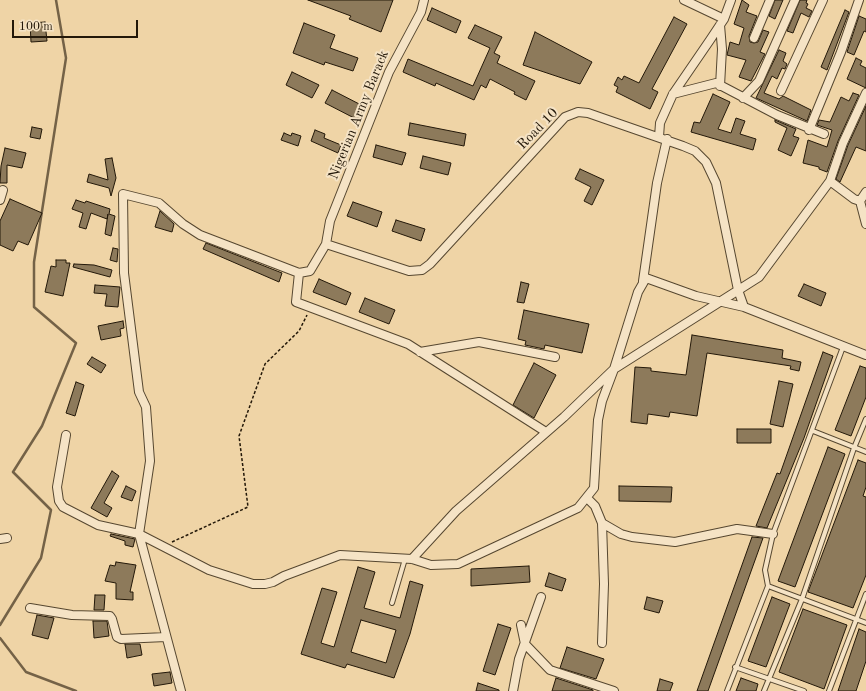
<!DOCTYPE html>
<style>
body{margin:0}
#map{position:relative;width:866px;height:691px;overflow:hidden;background:#efd4a6;font-family:"Old Standard TT",serif}
canvas{display:block}
.scale{position:absolute;left:12px;top:20px;width:126px;height:18px;box-sizing:border-box;border:2px solid #231809;border-top:0;padding-left:5px;font-size:12px;line-height:14px;white-space:nowrap;color:#231809;-webkit-text-stroke:3px #f5e3c5;paint-order:stroke}
</style>
<div id="map">
<canvas width="866" height="691"></canvas>
<div class="scale">100 m</div>
</div>
<script>
const ctx = document.querySelector('canvas').getContext('2d');
ctx.lineJoin = 'round';
function shape(rows) {
  const path = new Path2D();
  for (const r of rows) {
    path.moveTo(r[0], r[1]);
    for (let i = 2; i < r.length; i += 2) path.lineTo(r[i], r[i + 1]);
  }
  return path;
}
function trace(path, color, width, dash) {
  ctx.strokeStyle = color;
  ctx.lineWidth = width;
  ctx.lineCap = dash ? 'butt' : 'round';
  ctx.setLineDash(dash || []);
  ctx.stroke(path);
}
function paint(path, color) {
  ctx.fillStyle = color;
  ctx.fill(path, 'evenodd');
}
function write(font, color, halo, rows, align = 'center') {
  ctx.font = font + ' "Old Standard TT",serif';
  ctx.lineWidth = 4;
  ctx.setLineDash([]);
  ctx.textBaseline = 'middle';
  ctx.strokeStyle = halo;
  ctx.fillStyle = color;
  for (const [text, x, y, turn = 0] of rows) {
    ctx.save();
    ctx.translate(x, y);
    ctx.rotate((+turn || 0) * Math.PI / 180);
    ctx.textAlign = isNaN(turn) ? turn : align;
    if (halo) ctx.strokeText(text, 0, 0);
    ctx.fillText(text, 0, 0);
    ctx.restore();
  }
}
const stream = shape([
 [0,625,41,558,51,510,13,472,42,426,76,343,34,307,34,262,66,58,56,0],
 [0,638,26,672,76,691]
]);
const building = shape([
 [308,0,393,0,381,32,349,19,351,16,308,0],
 [742,0,749,5,746,12,757,16,749,36,750,42,754,43,758,42,763,30,769,32,760,52,765,54,751,81,739,77,746,60,727,55,730,42,739,45,744,28,734,24,742,0],
 [775,0,783,0,775,19,769,16,775,0],
 [800,0,807,0,806,3,808,4,806,8,812,11,809,17,801,13,793,33,787,31,800,0],
 [432,8,461,21,456,33,427,20,432,8],
 [845,10,849,12,827,70,821,67,845,10],
 [859,16,866,19,866,32,864,31,854,55,847,52,859,16],
 [674,17,687,24,652,89,658,92,650,109,616,92,618,87,614,85,618,77,622,80,624,76,639,83,674,17],
 [45,22,47,41,31,42,30,23,45,22],
 [304,23,335,35,330,48,358,58,353,71,325,62,324,65,293,53,304,23],
 [475,25,502,37,494,53,500,56,497,63,535,81,526,100,514,94,515,92,490,79,486,88,481,85,474,100,436,83,435,86,403,72,408,59,473,86,490,48,468,38,475,25],
 [535,32,592,62,580,84,523,65,535,32],
 [779,50,786,53,783,61,787,64,785,69,782,68,777,79,772,76,764,93,779,99,783,96,811,110,807,121,756,98,779,50],
 [856,58,862,61,860,65,866,68,866,88,847,79,856,58],
 [292,72,319,85,312,98,286,85,292,72],
 [332,90,365,107,358,120,325,103,332,90],
 [853,93,859,95,838,141,827,172,819,169,819,167,803,163,808,140,827,147,832,130,817,125,819,120,830,122,841,97,849,101,853,93],
 [713,94,730,102,718,129,731,133,736,118,745,121,740,134,756,139,753,150,691,132,694,122,700,123,713,94],
 [866,106,866,151,856,147,840,182,836,179,848,145,866,106],
 [775,120,796,129,793,136,799,138,791,156,778,150,787,128,775,122,775,120],
 [410,123,466,134,464,146,408,135,410,123],
 [32,127,42,129,40,139,30,137,32,127],
 [315,130,325,134,324,138,341,145,338,153,311,141,315,130],
 [284,133,291,136,292,133,301,136,298,146,281,140,284,133],
 [376,145,406,153,402,165,373,157,376,145],
 [5,148,26,153,22,168,7,165,7,183,0,183,1,166,5,148],
 [423,156,451,163,448,175,420,168,423,156],
 [112,158,116,178,111,196,109,188,87,182,89,174,108,180,105,159,112,158],
 [580,169,604,180,592,205,584,201,591,187,575,179,580,169],
 [10,199,42,213,28,245,18,241,13,251,0,245,0,221,10,199],
 [76,200,85,203,86,201,110,209,109,214,115,216,111,236,105,234,108,214,107,219,91,213,86,229,79,227,83,213,72,209,76,200],
 [353,202,382,212,377,227,347,216,353,202],
 [160,211,174,224,172,232,155,227,160,211],
 [396,220,425,229,421,241,392,231,396,220],
 [206,243,282,273,279,282,203,249,206,243],
 [113,248,118,249,117,262,110,260,113,248],
 [56,260,66,260,66,263,70,263,63,296,45,292,51,266,56,267,56,260],
 [74,264,94,265,112,270,110,277,73,267,74,264],
 [319,279,351,293,346,305,313,292,319,279],
 [521,282,529,284,524,303,517,302,521,282],
 [804,284,826,293,821,306,798,296,804,284],
 [95,285,120,287,118,307,105,306,107,294,94,293,95,285],
 [365,298,395,310,389,324,359,312,365,298],
 [524,310,589,324,582,353,545,345,544,349,525,345,526,341,518,339,524,310],
 [123,321,124,328,120,329,121,336,101,340,98,326,123,321],
 [692,335,783,350,782,358,801,362,799,371,790,369,791,366,707,353,697,416,670,412,669,417,648,414,647,424,631,422,635,367,651,368,651,371,686,375,692,335],
 [823,352,833,356,804,438,767,528,756,526,777,473,780,474,823,352],
 [92,357,106,365,101,373,87,364,92,357],
 [534,363,556,375,534,418,513,405,534,363],
 [860,366,866,368,866,397,851,436,835,430,860,366],
 [779,381,793,384,783,427,770,424,779,381],
 [76,382,84,385,75,416,66,413,76,382],
 [737,429,771,429,771,443,737,443,737,429],
 [828,447,845,454,795,587,778,581,828,447],
 [858,460,866,463,866,487,863,496,866,497,866,575,853,608,808,592,858,460],
 [112,471,119,476,104,503,112,508,107,517,91,508,112,471],
 [126,486,136,491,132,501,121,497,126,486],
 [619,486,672,487,671,502,619,501,619,486],
 [111,534,135,539,133,547,125,545,125,541,110,536,111,534],
 [752,537,763,538,708,691,697,691,752,537],
 [116,562,136,565,130,592,133,592,133,600,116,599,116,583,105,581,110,565,115,566,116,562],
 [529,566,530,582,471,586,471,569,529,566],
 [358,567,375,572,364,608,400,618,410,581,423,585,410,634,394,678,347,664,345,668,301,654,322,588,337,592,321,643,334,647,358,567],
 [361,620,396,630,386,663,351,652,361,620],
 [549,573,566,579,562,591,545,586,549,573],
 [95,595,105,595,104,610,94,610,95,595],
 [647,597,663,601,659,613,644,609,647,597],
 [772,597,790,604,766,667,748,661,772,597],
 [803,609,847,625,824,689,779,672,803,609],
 [37,615,54,618,48,639,32,635,37,615],
 [93,621,107,621,109,636,94,638,93,621],
 [498,624,511,628,495,675,483,671,498,624],
 [859,629,866,632,866,661,856,691,838,691,859,629],
 [125,644,140,644,142,655,127,658,125,644],
 [567,647,604,659,596,679,560,668,567,647],
 [170,672,172,683,154,686,152,674,170,672],
 [556,678,593,690,593,691,552,691,556,678],
 [741,678,758,684,756,691,736,691,741,678],
 [660,679,673,683,670,691,657,691,660,679],
 [478,683,499,690,499,691,476,691,478,683]
]);
const path = shape([
 [172,542,248,507,239,436,265,364,299,331,307,315]
]);
const lane = shape([
 [813,431,866,452],
 [768,586,866,623],
 [392,603,405,559],
 [735,667,804,691],
 [727,691,768,586,765,570,773,534,843,347],
 [764,691,802,599,854,448,866,419],
 [829,691,866,594]
]);
const street = shape([
 [684,0,724,19],
 [720,25,722,49,720,86],
 [754,38,770,0],
 [781,91,823,0],
 [673,94,716,83,777,115,824,134],
 [743,98,759,81,795,0],
 [809,130,841,52,859,0],
 [659,137,660,123,673,94,710,40,724,19,731,0],
 [866,192,860,201,866,224],
 [0,200,3,190],
 [860,201,854,199,830,181,843,143,866,93],
 [326,244,409,271,422,270,430,264,565,117,578,112,588,113,683,146,695,151,706,162,716,183,738,290,744,307],
 [299,273,296,302,408,344,546,432],
 [643,281,657,183,667,139],
 [420,352,479,342,555,357],
 [66,435,57,487,59,501,63,507,98,525,139,534,209,570,253,584,265,584,273,582,284,576,340,555,412,559,431,565,458,564,578,508,594,488,598,420,602,401,614,369,638,292,646,278,696,296,744,307,866,355],
 [587,498,595,506,602,523,604,584,602,643],
 [602,523,621,534,632,537,675,542,737,529,773,534],
 [0,539,7,538],
 [412,559,456,511,564,417,614,369,759,277,830,181],
 [30,608,72,615,110,616,112,619,117,637,121,639,166,637],
 [521,625,525,644,550,670,614,691],
 [181,691,139,534,150,461,146,407,139,392,124,273,123,194,159,203,183,224,200,235,299,273,310,271,326,244,330,221,389,72,421,12,424,0],
 [513,691,519,659,541,597]
]);
const streetNames = [
 ["Nigerian Army Barack",359,115,-68],
 ["Road 10",538,129,-46]
];
trace(stream, '#746247', 2.5);
paint(building, '#8d7a5b');
trace(building, '#231809', 1);
trace(lane, '#564730', 6);
trace(street, '#564730', 10);
trace(path, '#231809', 1.5, [3, 2]);
trace(lane, '#f5e3c5', 4);
trace(street, '#f5e3c5', 8);
write('14px', '#231809', '#f5e3c5', streetNames);
</script>
